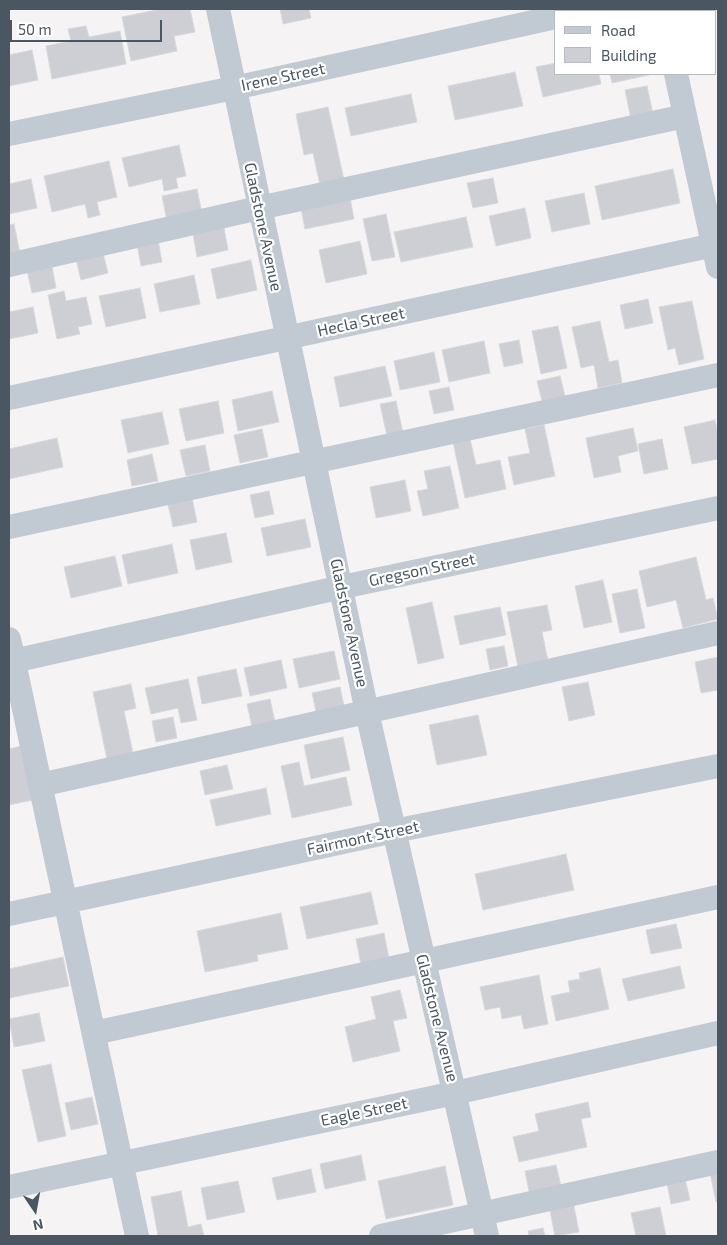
<!DOCTYPE html>
<style>
body{margin:0}
#map{position:relative;width:727px;height:1245px;overflow:hidden;background:#f5f3f3;font-family:"Exo 2",sans-serif}
canvas{display:block}
.frame{position:absolute;inset:0;border:10px solid #4a5661;pointer-events:none}
.legend{position:absolute;left:554px;top:10px;width:162px;height:65px;box-sizing:border-box;background:#fff;border:1px solid #b7bbc0;margin:0;padding:6px 9px;list-style:none;font-size:15px;color:#4a5661}
.legend li{display:flex;align-items:center;gap:10px;height:25px}
.legend b{width:25px;border:1px solid #b7bbc0}
.north{position:absolute;left:10px;top:1185px;width:50px;height:50px;-webkit-text-stroke:4px #fff;paint-order:stroke;rotate:168deg;font-size:14px;font-weight:700;line-height:20px;text-align:center;color:#4a5661}
.north::after{content:'';display:block;margin:auto;width:18px;height:22px;background:#4a5661;clip-path:polygon(50% 0,100% 100%,50% 72%,0 100%)}
.scale{position:absolute;left:10px;top:20px;width:152px;height:22px;box-sizing:border-box;border:2px solid #4a5661;border-top:0;padding-left:6px;font-size:15px;line-height:18px;white-space:nowrap;color:#4a5661;-webkit-text-stroke:4px #fff;paint-order:stroke}
</style>
<div id="map">
<canvas width="727" height="1245"></canvas>
<div class="frame"></div>
<ul class="legend">
<li><b style="height:6px;background:#c1cad2"></b>Road</li>
<li><b style="height:14px;background:#cdcfd5"></b>Building</li>
</ul>
<div class="north">N</div>
<div class="scale">50 m</div>
</div>
<script>
const ctx = document.querySelector('canvas').getContext('2d');
ctx.lineJoin = 'round';
function paint(path, color) {
  ctx.fillStyle = color;
  ctx.fill(path, 'evenodd');
}
function shape(rows) {
  const path = new Path2D();
  for (const r of rows) {
    path.moveTo(r[0], r[1]);
    for (let i = 2; i < r.length; i += 2) path.lineTo(r[i], r[i + 1]);
  }
  return path;
}
function trace(path, color, width, dash) {
  ctx.strokeStyle = color;
  ctx.lineWidth = width;
  ctx.lineCap = dash ? 'butt' : 'round';
  ctx.setLineDash(dash || []);
  ctx.stroke(path);
}
function write(font, color, halo, rows, align = 'center') {
  ctx.font = font + ' "Exo 2",sans-serif';
  ctx.lineWidth = 4.5;
  ctx.setLineDash([]);
  ctx.textBaseline = 'middle';
  ctx.strokeStyle = halo;
  ctx.fillStyle = color;
  for (const [text, x, y, turn = 0] of rows) {
    ctx.save();
    ctx.translate(x, y);
    ctx.rotate((+turn || 0) * Math.PI / 180);
    ctx.textAlign = isNaN(turn) ? turn : align;
    if (halo) ctx.strokeText(text, 0, 0);
    ctx.fillText(text, 0, 0);
    ctx.restore();
  }
}
const building = shape([
 [161,9,190,9,195,32,174,36,177,51,131,61,122,17,161,9],
 [280,9,309,9,311,18,283,24,280,9],
 [86,26,89,37,120,31,126,64,52,79,46,46,71,41,68,29,86,26],
 [32,50,38,80,9,86,9,55,32,50],
 [556,63,556,74,599,74,601,84,543,97,536,67,556,63],
 [515,72,523,106,455,120,448,86,515,72],
 [610,74,649,74,649,75,612,83,610,74],
 [647,86,653,114,631,119,625,90,647,86],
 [411,94,417,122,351,136,345,108,411,94],
 [328,107,344,180,320,185,313,153,304,155,296,114,328,107],
 [179,145,186,176,176,178,178,188,164,191,162,179,129,187,122,158,179,145],
 [109,161,117,197,97,202,100,215,88,218,85,204,52,212,44,176,109,161],
 [673,169,680,203,602,220,595,186,673,169],
 [493,178,498,203,473,208,467,183,493,178],
 [31,179,37,208,9,214,9,184,31,179],
 [197,189,202,213,167,221,162,196,197,189],
 [349,193,354,219,305,229,300,203,349,193],
 [584,193,590,224,552,232,545,201,584,193],
 [525,208,531,238,496,246,489,216,525,208],
 [386,214,395,257,372,261,363,219,386,214],
 [466,217,473,247,401,262,394,232,466,217],
 [14,224,21,258,9,260,9,225,14,224],
 [224,228,228,250,197,257,193,234,224,228],
 [158,240,162,262,141,266,137,244,158,240],
 [360,241,367,274,326,283,319,250,360,241],
 [102,249,108,273,81,280,75,255,102,249],
 [251,260,257,290,217,299,211,269,251,260],
 [52,266,56,288,32,293,27,270,52,266],
 [194,275,200,304,160,312,154,284,194,275],
 [140,288,146,318,106,327,99,296,140,288],
 [64,291,66,301,86,297,92,324,78,327,80,334,57,339,48,295,64,291],
 [648,299,653,323,625,329,620,305,648,299],
 [692,301,704,359,679,365,675,348,668,350,659,307,692,301],
 [33,307,38,333,9,339,9,312,33,307],
 [600,321,609,362,618,360,622,383,598,388,594,365,581,368,572,327,600,321],
 [558,326,567,368,541,374,532,331,558,326],
 [519,340,523,363,504,367,499,344,519,340],
 [484,341,490,373,449,382,442,350,484,341],
 [434,352,440,382,400,390,394,361,434,352],
 [385,366,392,396,340,407,334,377,385,366],
 [560,376,565,396,542,401,537,381,560,376],
 [449,387,454,410,434,414,429,391,449,387],
 [272,391,279,422,238,431,232,400,272,391],
 [218,401,224,433,186,441,179,409,218,401],
 [396,401,403,433,387,436,380,404,396,401],
 [162,412,169,444,128,453,121,420,162,412],
 [715,420,718,435,718,459,692,464,684,427,715,420],
 [544,425,555,476,514,485,508,457,530,453,525,429,544,425],
 [633,428,638,451,618,456,621,472,594,478,586,438,633,428],
 [262,429,268,457,240,463,234,435,262,429],
 [57,438,63,467,9,479,9,449,57,438],
 [470,439,476,465,500,460,506,489,465,498,453,442,470,439],
 [662,439,668,469,644,474,638,444,662,439],
 [205,445,210,471,186,476,180,450,205,445],
 [152,454,158,481,132,486,127,460,152,454],
 [450,466,459,508,423,516,417,491,428,489,424,471,450,466],
 [405,480,411,511,376,518,370,487,405,480],
 [269,491,274,514,255,518,250,495,269,491],
 [192,498,197,522,173,527,168,504,192,498],
 [305,519,311,547,267,556,261,528,305,519],
 [226,533,232,562,196,570,190,540,226,533],
 [172,544,178,573,128,584,122,555,172,544],
 [115,556,122,586,71,598,64,567,115,556],
 [696,557,706,600,713,598,718,619,683,628,676,600,647,607,639,571,696,557],
 [603,580,612,622,584,628,575,586,603,580],
 [637,589,645,628,620,633,612,594,637,589],
 [432,602,444,658,418,664,406,608,432,602],
 [547,605,552,630,542,632,548,661,518,667,507,612,547,605],
 [500,607,506,635,460,645,454,616,500,607],
 [504,646,508,666,490,670,486,649,504,646],
 [334,651,340,679,299,688,293,659,334,651],
 [718,657,718,690,701,693,695,662,718,657],
 [281,660,287,688,250,696,244,668,281,660],
 [236,669,242,696,202,704,197,677,236,669],
 [188,679,197,720,181,723,178,708,151,714,145,688,188,679],
 [588,682,595,715,569,721,562,687,588,682],
 [131,684,136,708,124,711,134,758,108,764,93,692,131,684],
 [340,687,345,711,317,716,312,693,340,687],
 [270,699,275,722,252,727,247,704,270,699],
 [478,715,487,755,437,765,429,725,478,715],
 [173,717,177,738,156,742,152,721,173,717],
 [343,737,350,770,311,779,304,745,343,737],
 [21,746,33,800,9,805,9,749,21,746],
 [299,762,304,786,346,777,352,805,292,818,281,766,299,762],
 [227,765,233,789,205,795,200,771,227,765],
 [266,788,271,814,216,826,210,800,266,788],
 [566,854,574,890,483,910,475,874,566,854],
 [371,892,378,924,307,939,300,907,371,892],
 [281,913,288,949,257,955,258,961,205,972,197,931,281,913],
 [676,924,682,948,651,954,646,930,676,924],
 [384,933,389,959,361,965,356,939,384,933],
 [63,957,69,986,9,998,9,969,63,957],
 [680,966,685,988,628,1001,622,979,680,966],
 [600,968,609,1009,556,1021,551,996,570,992,568,981,580,979,579,973,600,968],
 [539,975,548,1024,524,1029,521,1015,502,1019,500,1007,485,1010,480,987,539,975],
 [400,990,407,1018,393,1021,400,1051,353,1062,345,1027,376,1019,371,997,400,990],
 [39,1013,45,1041,14,1047,9,1019,39,1013],
 [51,1064,66,1136,38,1142,22,1070,51,1064],
 [92,1097,98,1124,71,1130,65,1103,92,1097],
 [588,1102,591,1117,581,1119,587,1147,519,1162,513,1137,539,1131,535,1114,588,1102],
 [361,1155,366,1180,325,1189,320,1164,361,1155],
 [556,1165,562,1190,530,1196,525,1171,556,1165],
 [445,1166,453,1205,386,1219,378,1181,445,1166],
 [311,1169,316,1192,277,1200,272,1178,311,1169],
 [718,1171,718,1202,716,1202,710,1173,718,1171],
 [685,1179,690,1200,671,1204,667,1183,685,1179],
 [238,1181,245,1212,207,1220,201,1188,238,1181],
 [181,1191,188,1227,201,1224,204,1236,158,1236,151,1197,181,1191],
 [573,1201,579,1232,555,1236,549,1206,573,1201],
 [660,1207,666,1236,636,1236,631,1213,660,1207],
 [543,1228,545,1236,529,1236,528,1231,543,1228]
]);
const minor = shape([
 [218,9,367,712,487,1236],
 [661,9,662,11],
 [584,11,595,9],
 [676,74,718,267],
 [9,134,234,88,556,17],
 [9,265,259,208,685,116],
 [9,398,714,245],
 [9,527,718,375],
 [9,639,137,1236],
 [9,662,342,587,718,508],
 [40,785,718,633],
 [9,914,394,831,718,766],
 [94,1033,718,897],
 [9,1187,455,1093,718,1033],
 [381,1236,718,1162]
]);
const streetNames = [
 ["Irene Street",283,77,-12],
 ["Gladstone Avenue",263,227,78],
 ["Hecla Street",361,322,-12],
 ["Gregson Street",422,570,-12],
 ["Gladstone Avenue",349,623,78],
 ["Fairmont Street",363,838,-12],
 ["Gladstone Avenue",437,1018,76],
 ["Eagle Street",364,1112,-12]
];
paint(building, '#cdcfd5');
trace(building, '#d7d9de', 1);
trace(minor, '#c1cad2', 24);
write('16px', '#4a5661', '#fff', streetNames);
</script>
